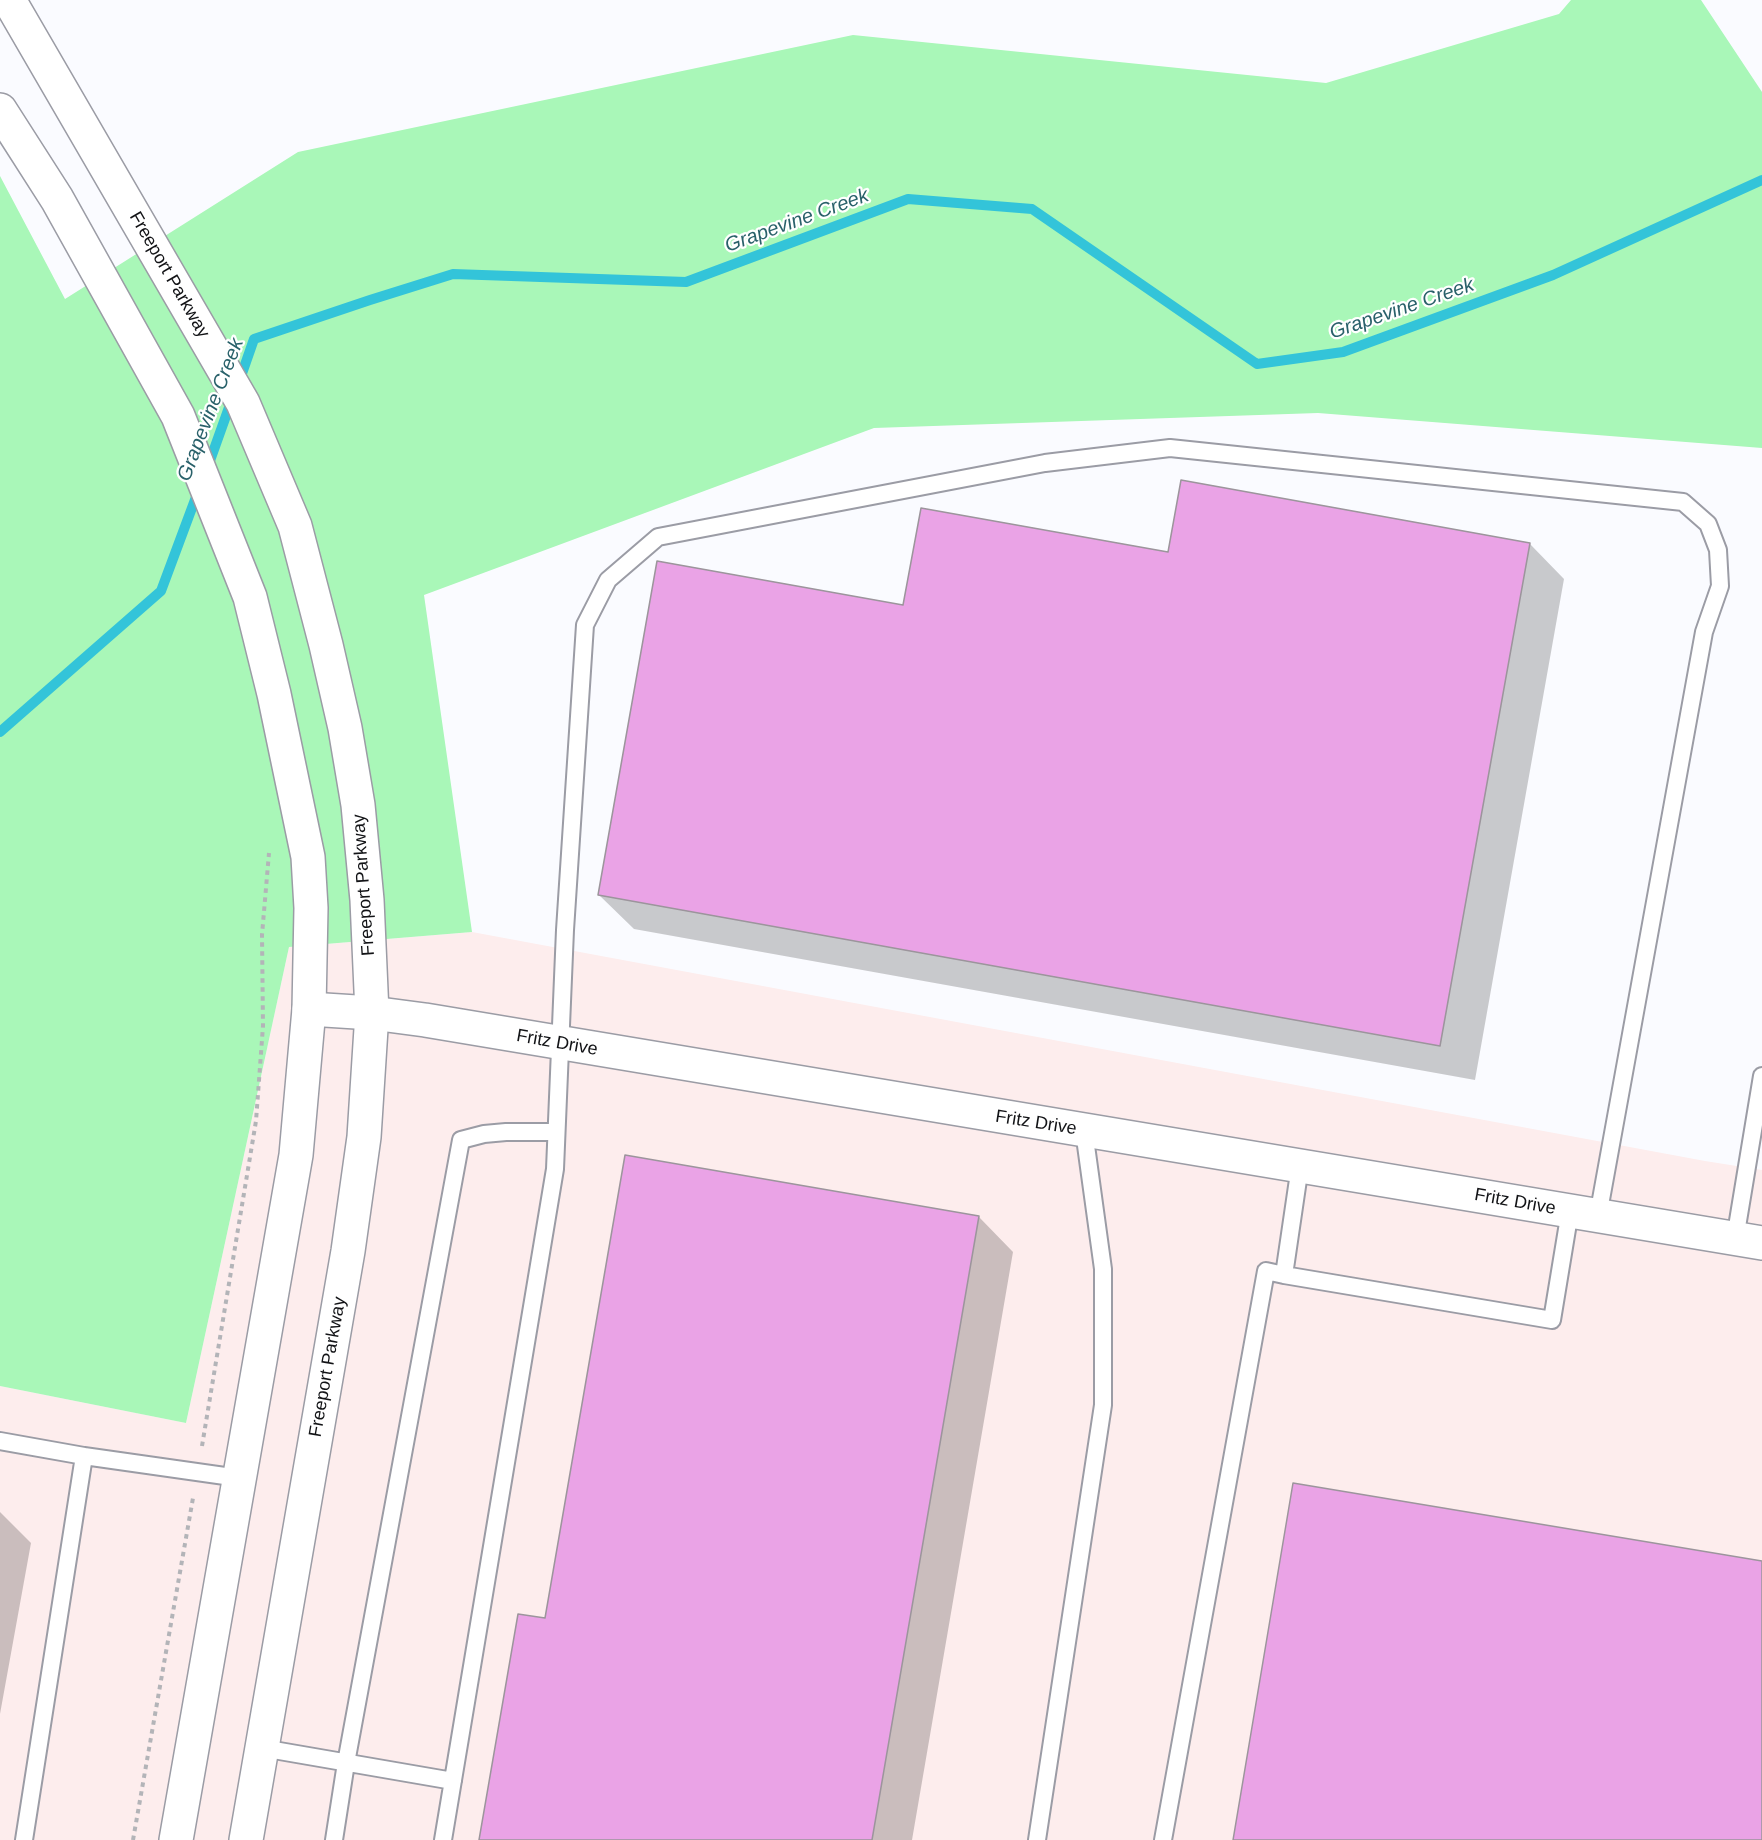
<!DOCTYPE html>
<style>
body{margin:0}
canvas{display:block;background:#fafbff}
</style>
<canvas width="1762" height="1840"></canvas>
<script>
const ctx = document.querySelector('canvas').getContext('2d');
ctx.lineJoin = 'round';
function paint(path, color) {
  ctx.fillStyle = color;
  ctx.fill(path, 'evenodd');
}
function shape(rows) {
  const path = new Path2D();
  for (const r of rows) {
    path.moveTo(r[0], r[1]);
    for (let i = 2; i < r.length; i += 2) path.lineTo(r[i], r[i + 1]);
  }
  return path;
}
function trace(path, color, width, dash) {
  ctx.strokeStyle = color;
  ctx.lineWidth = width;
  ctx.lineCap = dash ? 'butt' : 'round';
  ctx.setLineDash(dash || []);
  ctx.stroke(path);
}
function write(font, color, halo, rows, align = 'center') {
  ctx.font = font + ' Arial,sans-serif';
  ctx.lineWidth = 4.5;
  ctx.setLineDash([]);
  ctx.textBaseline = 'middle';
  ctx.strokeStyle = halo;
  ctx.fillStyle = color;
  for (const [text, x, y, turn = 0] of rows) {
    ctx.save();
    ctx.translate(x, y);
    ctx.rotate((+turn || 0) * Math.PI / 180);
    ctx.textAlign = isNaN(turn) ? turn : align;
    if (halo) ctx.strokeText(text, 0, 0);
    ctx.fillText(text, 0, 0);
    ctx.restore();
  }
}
const industrial = shape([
 [472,932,1705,1161,1762,1170,1762,1840,0,1840,0,1386,186,1423,289,947]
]);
const green = shape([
 [1571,0,1701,0,1762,92,1762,448,1318,413,874,428,424,595,472,932,289,947,186,1423,0,1386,0,176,65,299,298,152,853,35,1326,83,1559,14]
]);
const shadow = shape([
 [1530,544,1564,579,1475,1080,634,929,599,895,904,607,1169,553],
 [979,1217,1013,1252,912,1840,481,1840,546,1619],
 [0,1512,31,1543,0,1714]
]);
const stream = shape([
 [239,382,254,339,370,300,453,274,686,282,908,199,1032,209,1257,364,1343,352,1553,275,1762,180],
 [207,469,232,399],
 [0,732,161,591,199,489]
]);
const building = shape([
 [1181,480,1530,543,1440,1046,598,895,657,561,903,605,921,508,1168,552,1181,480],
 [625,1155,979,1216,872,1840,479,1840,518,1614,545,1618,625,1155],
 [1293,1483,1762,1561,1762,1840,1233,1840,1293,1483]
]);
const path = shape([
 [202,1446,256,1121,263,1026,262,935,269,853],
 [133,1840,193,1498]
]);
const lane = shape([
 [1300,1166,1284,1275,1552,1320,1570,1211],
 [1735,1239,1762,1076],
 [0,1441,84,1456,24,1840],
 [84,1456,239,1478],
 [262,1748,453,1781],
 [334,1840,346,1763,461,1140,484,1134,506,1132,556,1132],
 [443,1840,555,1169,565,930,585,625,608,580,658,537,1045,463,1170,448,1683,502,1708,524,1718,550,1720,586,1704,632,1598,1216],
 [1037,1840,1103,1405,1103,1269,1084,1131],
 [1163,1840,1266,1271,1284,1275]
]);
const street = shape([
 [309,1009,372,1013,425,1020,1762,1243]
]);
const secondary = shape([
 [9,0,243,403,295,526,326,645,345,728,358,805,367,900,372,1013,364,1137,348,1251,246,1840],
 [0,110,57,199,178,416,250,597,274,694,308,857,311,908,309,1009,296,1155,176,1840]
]);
const streetNames = [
 ["Freeport Parkway",169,275,60],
 ["Freeport Parkway",364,885,-94],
 ["Fritz Drive",557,1043,10],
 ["Fritz Drive",1036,1123,9],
 ["Fritz Drive",1515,1202,10],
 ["Freeport Parkway",328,1367,-80]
];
const waterNames = [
 ["Grapevine Creek",797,221,-20],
 ["Grapevine Creek",1402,309,-19],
 ["Grapevine Creek",211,410,-69]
];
paint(industrial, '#fdeded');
paint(green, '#a9f7b8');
paint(shadow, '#0003');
trace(stream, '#33c4d9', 10);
paint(building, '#eaa3e6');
trace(building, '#9c959c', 1.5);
trace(lane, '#9b9ca5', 20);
trace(street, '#9b9ca5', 36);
trace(secondary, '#9b9ca5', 36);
trace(path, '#b3b4b8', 4, [4.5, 4.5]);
trace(lane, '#fff', 16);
trace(street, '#fff', 33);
trace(secondary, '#fff', 33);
write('18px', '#121316', '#fff', streetNames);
write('italic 20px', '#29616a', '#fff', waterNames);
</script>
